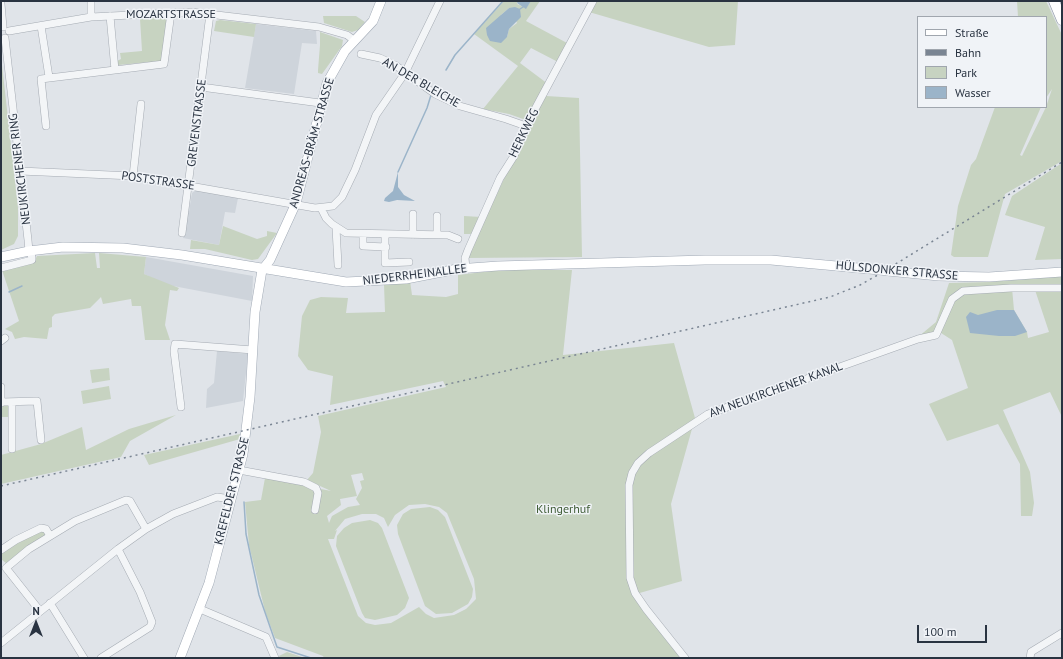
<!DOCTYPE html>
<meta charset="utf-8">
<style>
body{margin:0}
#map{position:relative;width:1063px;height:659px;overflow:hidden;background:#e0e4e9;font-family:"PT Sans",sans-serif}
canvas{display:block}
.frame{position:absolute;inset:0;border:2px solid #293341;pointer-events:none}
.legend{position:absolute;left:917px;top:16px;width:130px;height:92px;box-sizing:border-box;background:#f0f3f7;border:1px solid #a0a6ae;margin:0;padding:5px 7px;list-style:none;font-size:12px;color:#293341}
.legend li{display:flex;align-items:center;gap:8px;height:20px}
.legend b{width:20px;border:1px solid #a0a6ae}
.north{position:absolute;left:16px;top:603px;width:40px;height:40px;-webkit-text-stroke:3px #f0f3f7;paint-order:stroke;rotate:0deg;font-size:11px;font-weight:700;line-height:16px;text-align:center;color:#293341}
.north::after{content:'';display:block;margin:auto;width:14px;height:18px;background:#293341;clip-path:polygon(50% 0,100% 100%,50% 72%,0 100%)}
.scale{position:absolute;left:917px;top:625px;width:70px;height:18px;box-sizing:border-box;border:2px solid #293341;border-top:0;padding-left:5px;font-size:12px;line-height:14px;white-space:nowrap;color:#293341;-webkit-text-stroke:3px #f0f3f7;paint-order:stroke}
</style>
<div id="map">
<canvas width="1063" height="659"></canvas>
<div class="frame"></div>
<ul class="legend">
<li><b style="height:5px;background:#fff"></b>Straße</li>
<li><b style="height:5px;background:#7a8593"></b>Bahn</li>
<li><b style="height:11px;background:#c7d3c1"></b>Park</li>
<li><b style="height:11px;background:#9bb4c9"></b>Wasser</li>
</ul>
<div class="north">N</div>
<div class="scale">100 m</div>
</div>
<script>
const ctx = document.querySelector('canvas').getContext('2d');
ctx.lineJoin = 'round';
function paint(path, color) {
  ctx.fillStyle = color;
  ctx.fill(path, 'evenodd');
}
function shape(rows) {
  const path = new Path2D();
  for (const r of rows) {
    path.moveTo(r[0], r[1]);
    for (let i = 2; i < r.length; i += 2) path.lineTo(r[i], r[i + 1]);
  }
  return path;
}
function trace(path, color, width, dash) {
  ctx.strokeStyle = color;
  ctx.lineWidth = width;
  ctx.lineCap = dash ? 'butt' : 'round';
  ctx.setLineDash(dash || []);
  ctx.stroke(path);
}
function write(font, color, halo, rows, align = 'center') {
  ctx.font = font + ' "PT Sans",sans-serif';
  ctx.lineWidth = 3;
  ctx.setLineDash([]);
  ctx.textBaseline = 'middle';
  ctx.strokeStyle = halo;
  ctx.fillStyle = color;
  for (const [text, x, y, turn = 0] of rows) {
    ctx.save();
    ctx.translate(x, y);
    ctx.rotate((+turn || 0) * Math.PI / 180);
    ctx.textAlign = isNaN(turn) ? turn : align;
    if (halo) ctx.strokeText(text, 0, 0);
    ctx.fillText(text, 0, 0);
    ctx.restore();
  }
}
const built = shape([
 [256,24,316,31,317,44,302,43,294,94,245,88],
 [196,190,238,198,235,213,225,212,219,245,183,238,187,211,189,211,192,193],
 [146,257,253,276,252,301,168,285,144,274],
 [217,351,248,354,243,401,206,408,207,389,214,383]
]);
const green = shape([
 [504,1,518,1,517,4,526,8,531,1,540,1,526,21,567,43,558,62,531,48,520,63,548,84,526,120,509,114,483,109,518,66,474,34],
 [509,8,517,23,509,29,507,37,501,15],
 [595,1,738,1,735,45,709,47,589,12],
 [1017,1,1046,1,1062,35,1062,161,1005,194,988,257,954,257,951,255,958,206,971,165,976,159,995,107,1041,107,1020,155,1022,156,1046,107,1052,89,1046,98,1046,17,1018,17],
 [323,16,356,16,365,22,358,30,352,32,324,23],
 [166,18,168,21,163,61,118,65,117,61,121,59,120,53,142,51,140,19],
 [220,20,256,24,254,37,214,31,216,21],
 [320,32,343,40,342,46,322,74,318,73,318,70,320,45],
 [1,56,18,208,18,236,14,244,1,250],
 [546,96,579,98,582,257,466,258,527,131],
 [1062,163,1062,259,1035,260,1045,227,1005,215,1012,196],
 [464,216,481,217,474,234,464,234],
 [223,226,257,239,267,236,267,231,277,233,258,259,252,260,205,249,190,249,191,240,219,245],
 [95,253,97,268,100,268,99,253,146,257,144,274,179,288,177,291,170,290,165,325,170,340,145,340,141,306,132,306,131,299,103,304,101,297,90,308,55,314,52,317,52,327,49,328,47,339,24,337,15,339,12,332,5,329,19,321,2,270,34,262,37,256],
 [500,270,572,270,563,355,674,343,695,418,671,504,682,581,636,594,685,658,324,658,323,656,275,638,265,611,249,545,245,502,261,500,265,478,331,491,307,480,313,473,321,432,318,416,446,387,443,381,330,405,333,376,308,370,298,356,302,316,310,300,321,297,348,298,346,313,385,312,384,285,410,281,412,295,446,297,458,294,458,275],
 [362,473,364,480,360,481,362,488,356,499,360,505,348,507,332,516,329,523,327,516,341,505,340,499,357,496,351,475],
 [425,504,439,507,447,513,474,579,476,599,466,609,454,615,434,618,426,614,419,607,391,623,375,625,366,623,358,616,328,539,334,539,337,530,335,531,345,519,362,514,376,514,384,518,388,527,395,515,409,505],
 [1062,276,1062,417,1050,392,1003,410,1030,472,1034,503,1032,516,1021,516,1020,464,998,424,947,441,929,404,968,388,952,340,941,333,918,337,936,322,949,283,989,282],
 [1034,287,1049,332,1028,338,1027,332,1014,310,1012,288],
 [109,368,110,380,92,383,90,370],
 [109,386,111,399,83,404,81,391],
 [5,403,9,403,11,417,1,417,1,409],
 [176,415,130,441,121,457,1,484,1,455,41,444,82,427,86,450,129,429],
 [240,434,240,439,149,465,144,455],
 [430,507,438,510,445,517,473,589,472,597,468,604,452,613,436,614,425,606,398,534,397,525,403,514,411,509],
 [370,520,378,523,382,528,409,598,405,608,397,615,375,620,365,618,362,613,336,546,337,536,344,528,352,523],
 [45,530,46,536,7,564,1,559,1,551,22,539],
 [287,652,305,658,280,658,279,656]
]);
const water = shape([
 [518,1,531,1,526,9,517,3],
 [515,7,520,9,521,17,509,29,507,37,501,43,490,41,487,35,486,28,509,8],
 [398,172,398,187,404,195,415,201,397,200,389,202,384,201,385,198,393,191],
 [997,310,1014,310,1027,332,1015,336,999,336,970,333,966,317,970,312,978,315]
]);
const stream = shape([
 [520,9,523,7],
 [446,70,455,55,503,1],
 [398,172,427,108,431,95],
 [9,292,22,286],
 [244,502,246,534,259,595,277,647,311,658]
]);
const minor = shape([
 [91,1,91,17],
 [1,4,3,27],
 [110,16,115,70],
 [41,26,49,77],
 [9,31,91,17,191,12,319,27,347,35,355,41],
 [361,54,380,58,395,65,435,94,460,106,506,119,526,126],
 [201,87,320,103],
 [46,126,41,79,164,64,171,13],
 [20,171,133,176,315,208,333,206,342,197,355,170,376,115,405,73,440,1],
 [133,176,141,104],
 [321,208,326,218,332,224,346,233,448,235,458,239],
 [413,214,413,235],
 [336,228,338,265],
 [182,233,210,14],
 [363,234,363,246,386,247],
 [385,234,385,263,409,262],
 [437,235,437,216],
 [1,268,32,260,32,257,29,251,28,240,5,38],
 [466,268,465,258,468,250,500,178,514,156,526,126,593,1],
 [1,341,5,338],
 [1,387,1,403],
 [2,402,37,401,41,440],
 [12,402,12,449],
 [181,407,174,351,175,344,253,350],
 [239,470,304,482,316,488,318,493,315,510],
 [1,550,16,540,41,528,46,529,50,536],
 [50,603,84,658],
 [200,609,266,637,275,658],
 [40,611,6,568,29,549,75,521,126,500,130,501,146,529],
 [1,643,118,549,146,529,173,514,217,497,231,499],
 [101,658,150,627,152,622,140,592,118,549],
 [685,658,646,609,635,593,630,578,629,485,632,473,638,463,649,453,708,414,918,339,936,335,952,299,963,291,1011,288,1062,288],
 [1030,658,1031,652,1062,633]
]);
const major = shape([
 [1,257,29,251,63,247,123,248,182,255,346,282,406,279,457,269,498,266,705,260,771,260,880,270],
 [888,271,939,276,989,277,1062,272],
 [180,658,209,583,243,454,250,397,255,312,262,270,270,260,296,203,327,83,345,51,373,21,381,1]
]);
const highway = shape([
 [1054,1,1062,20]
]);
const rail = shape([
 [1,486,830,297,860,285,876,276,1062,162]
]);
const majorBridge = shape([
 [880,270,888,271]
]);
const streetNames = [
 ["MOZARTSTRASSE",171,15],
 ["AN DER BLEICHE",421,83,30],
 ["GREVENSTRASSE",197,123,-83],
 ["HERKWEG",524,133,-64],
 ["ANDREAS-BRÄM-STRASSE",312,143,-74],
 ["NEUKIRCHENER RING",20,169,-97],
 ["POSTSTRASSE",158,181,8],
 ["HÜLSDONKER STRASSE",897,271,5],
 ["NIEDERRHEINALLEE",415,275,-7],
 ["AM NEUKIRCHENER KANAL",776,390,-20],
 ["KREFELDER STRASSE",232,491,-76]
];
const parkNames = [
 ["Klingerhuf",563,510]
];
paint(built, '#ced4db');
paint(green, '#c7d3c1');
paint(water, '#9bb4c9');
trace(stream, '#9bb4c9', 1.5);
trace(minor, '#a5abb3', 8);
trace(major, '#a0a9b5', 10);
trace(highway, '#8892a0', 11);
trace(minor, '#f3f5f7', 7);
trace(major, '#fff', 9);
trace(highway, '#fff', 10);
trace(rail, '#7a8593', 1.5, [2, 4]);
trace(majorBridge, '#a0a9b5', 10, []);
trace(majorBridge, '#fff', 9);
write('12px', '#293341', '#f0f3f7', streetNames);
write('12px', '#3f5d36', '#f0f3f7', parkNames);
</script>
